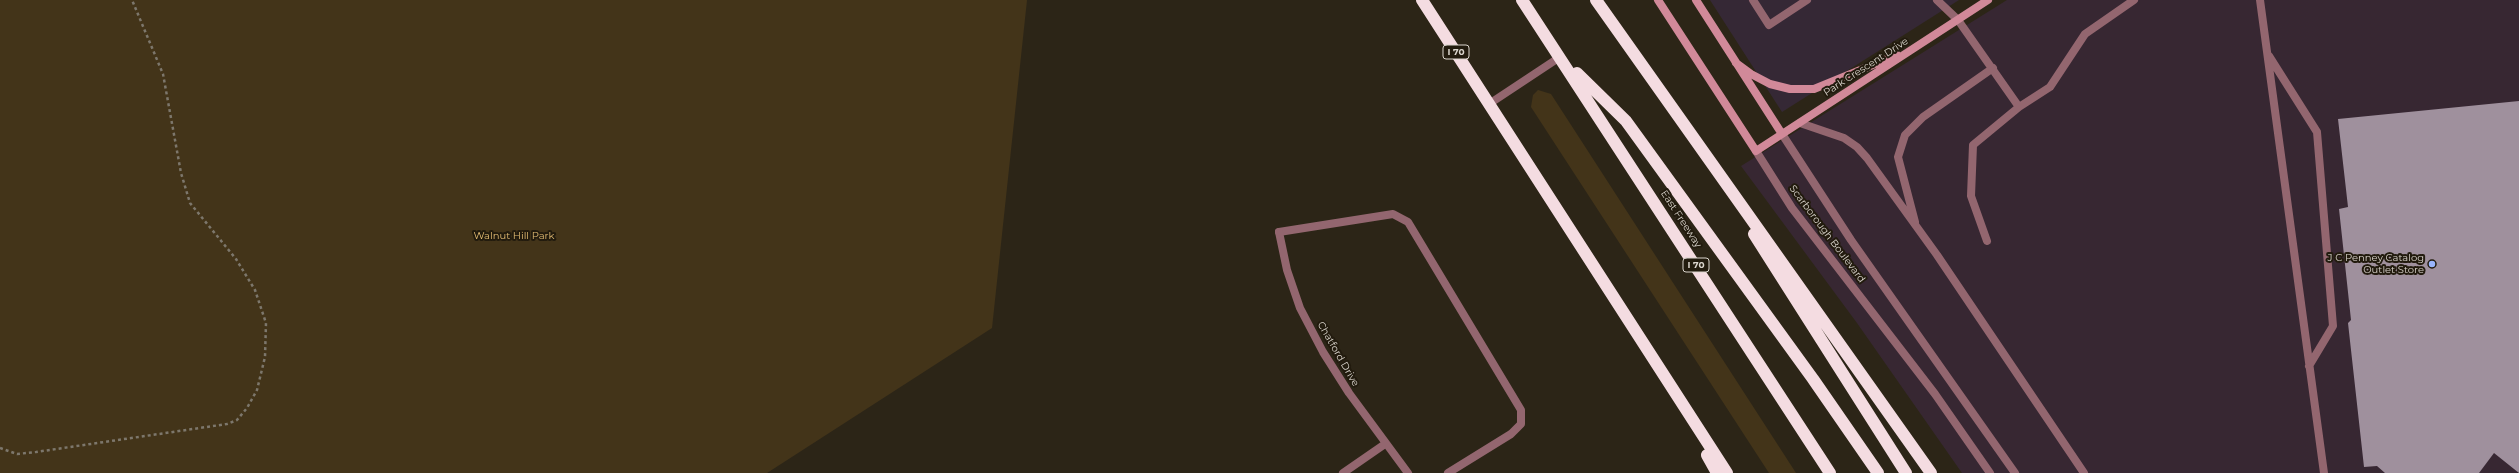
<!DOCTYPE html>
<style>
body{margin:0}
canvas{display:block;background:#2c2517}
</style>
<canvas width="2519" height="473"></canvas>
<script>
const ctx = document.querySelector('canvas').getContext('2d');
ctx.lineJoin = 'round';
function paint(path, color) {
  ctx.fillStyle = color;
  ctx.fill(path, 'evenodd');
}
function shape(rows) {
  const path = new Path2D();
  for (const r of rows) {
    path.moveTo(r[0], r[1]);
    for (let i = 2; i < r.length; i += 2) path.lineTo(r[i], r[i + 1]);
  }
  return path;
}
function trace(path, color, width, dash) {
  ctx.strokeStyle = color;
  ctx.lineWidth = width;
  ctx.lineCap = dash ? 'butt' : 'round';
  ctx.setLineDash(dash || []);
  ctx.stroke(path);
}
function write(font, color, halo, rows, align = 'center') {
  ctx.font = font + ' Montserrat,sans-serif';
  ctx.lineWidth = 4;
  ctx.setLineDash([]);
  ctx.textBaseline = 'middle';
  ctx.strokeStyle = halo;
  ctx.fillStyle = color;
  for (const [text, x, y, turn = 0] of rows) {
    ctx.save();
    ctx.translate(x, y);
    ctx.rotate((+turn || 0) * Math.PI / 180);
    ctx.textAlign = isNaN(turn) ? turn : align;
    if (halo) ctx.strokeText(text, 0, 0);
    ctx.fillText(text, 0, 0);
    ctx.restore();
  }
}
const commercial = shape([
 [1710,0,1959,0,1782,112]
]);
const industrial = shape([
 [2007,0,2519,0,2519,473,1962,473,1857,323,1741,166]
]);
const green = shape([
 [0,0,1027,0,992,328,767,473,0,473],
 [1538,90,1551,94,1796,473,1769,473,1531,107,1533,95]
]);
const building = shape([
 [2519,101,2519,473,2494,453,2479,473,2385,473,2377,466,2364,467,2348,323,2351,320,2339,209,2348,207,2338,119]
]);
const path = shape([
 [0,448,17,454,36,452,227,424,237,420,247,408,257,390,265,357,266,323,255,290,236,259,190,203,181,173,163,74,132,0]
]);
const lane = shape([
 [1753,0,1769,25,1807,0],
 [1937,0,1958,20,2019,107,2050,87,2085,34,2134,0],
 [2260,0,2324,473],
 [2269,56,2317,132,2333,326,2309,366],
 [1489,104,1560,57],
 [1800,123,1844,138,1857,147,1867,158,1937,255,2084,473],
 [1915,222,1898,157,1905,135,1923,117,1993,68],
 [1279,232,1393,214,1408,222,1521,410,1521,424,1511,434,1448,473],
 [1987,241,1971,196,1973,145,2019,107]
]);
const street = shape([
 [1782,134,1851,240,2015,473],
 [1756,151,1792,208,1935,394,1990,473],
 [1279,232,1287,270,1300,308,1323,352,1349,393,1408,473],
 [1343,473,1385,444]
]);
const secondary = shape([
 [1658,0,1756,151,1988,0],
 [1696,0,1782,134],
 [1736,63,1751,74,1770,84,1790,89,1814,89,1897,55]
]);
const highway = shape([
 [1422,0,1727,473],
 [1522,0,1830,473],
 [1596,0,1931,473],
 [1577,73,1626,121,1813,379,1878,473],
 [1754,234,1906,473],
 [1707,455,1717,473]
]);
const markers = [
 [2432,264,4,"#99b5fd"]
];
const shields = [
 [1456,52,26],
 [1696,265,26]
];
const shieldNames = [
 ["I 70",1456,52],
 ["I 70",1696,265]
];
const streetNames = [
 ["Park Crescent Drive",1866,67,-33],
 ["East Freeway",1681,219,57],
 ["Scarborough Boulevard",1827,234,53],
 ["Chatford Drive",1338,354,60]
];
const parkNames = [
 ["Walnut Hill Park",514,236]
];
const poiNames = [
 ["J C Penney Catalog",2424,258],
 ["Outlet Store",2424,270]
];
paint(commercial, '#352835');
paint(industrial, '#372732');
paint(green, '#433419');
paint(building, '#9f909d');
trace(path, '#7d776c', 2.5, [3, 3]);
trace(lane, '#93666f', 8);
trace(street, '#93666f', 8);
trace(secondary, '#d18999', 8);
trace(highway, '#f4dce1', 12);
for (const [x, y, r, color] of markers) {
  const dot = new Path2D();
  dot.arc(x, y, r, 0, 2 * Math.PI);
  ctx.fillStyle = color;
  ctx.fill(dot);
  trace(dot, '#221b0e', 1.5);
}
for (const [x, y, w] of shields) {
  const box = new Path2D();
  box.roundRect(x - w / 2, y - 7, w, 14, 3);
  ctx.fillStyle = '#221b0e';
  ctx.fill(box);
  trace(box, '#dad5cd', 1);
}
write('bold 9px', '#dad5cd', null, shieldNames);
write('10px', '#dad5cd', '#221b0e', streetNames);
write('10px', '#e3bc73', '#221b0e', parkNames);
write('10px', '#dad5cd', '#221b0e', poiNames, 'right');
</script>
